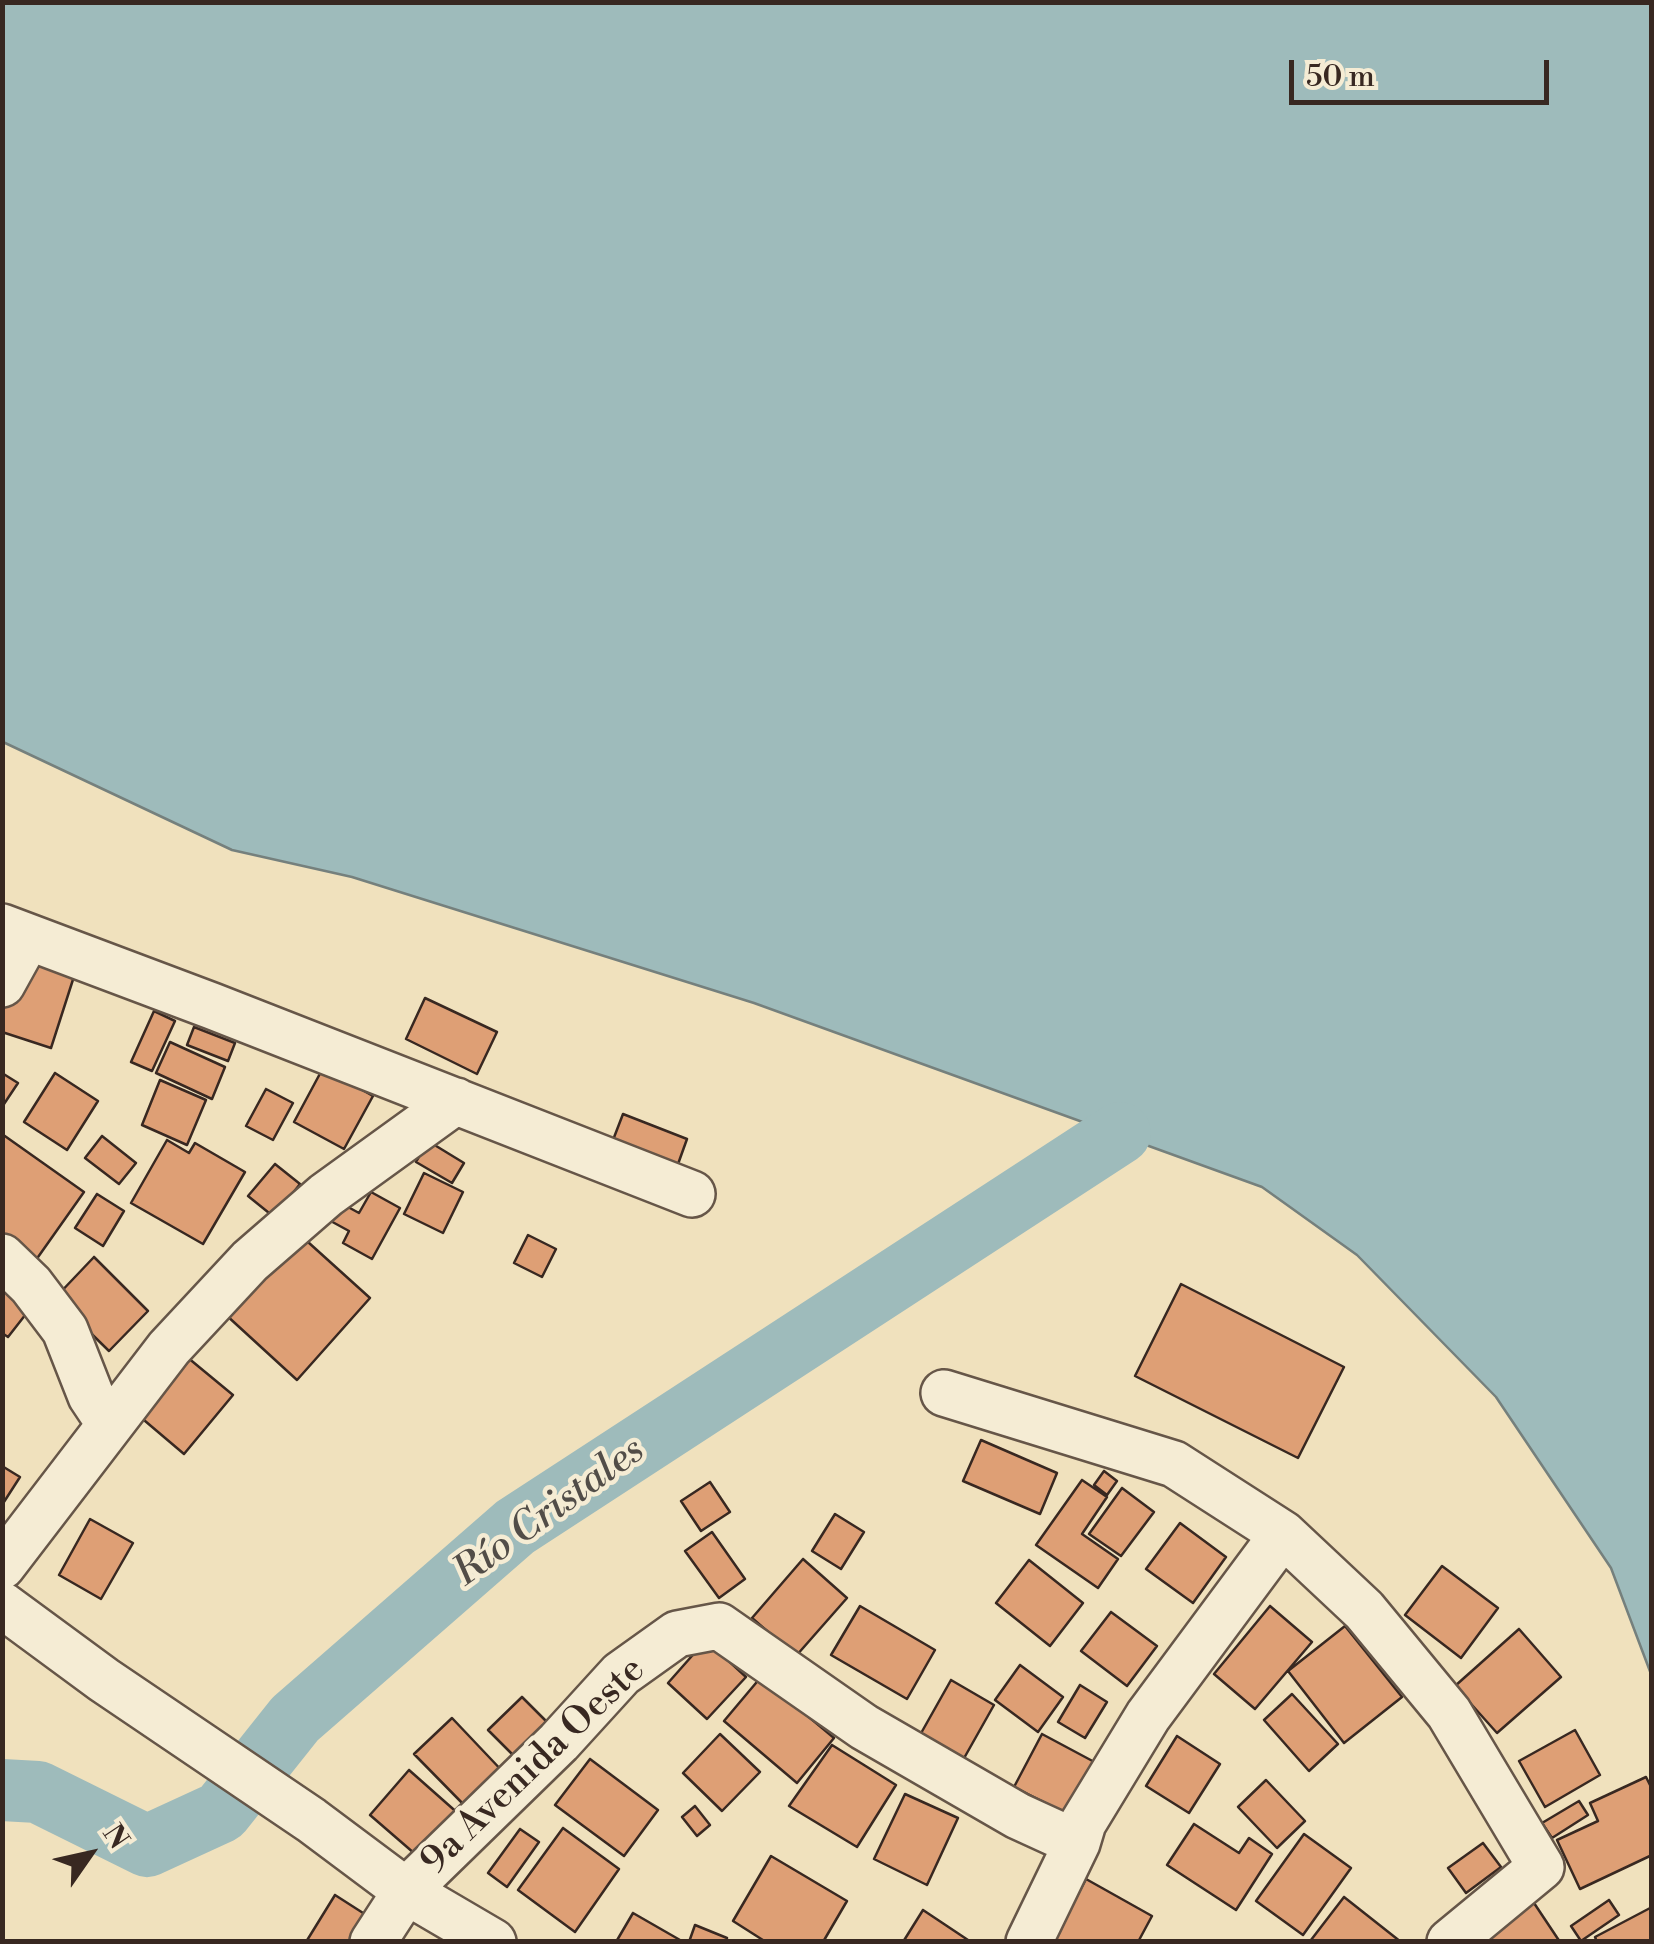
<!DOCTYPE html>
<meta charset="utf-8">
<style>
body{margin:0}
#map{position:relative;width:1654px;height:1944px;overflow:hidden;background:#f0e1bd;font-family:"Libre Bodoni",serif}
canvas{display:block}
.frame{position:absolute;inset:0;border:5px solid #382821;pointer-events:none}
.north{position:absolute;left:40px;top:1804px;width:100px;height:100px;-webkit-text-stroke:8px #f5ecd4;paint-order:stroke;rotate:56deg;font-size:28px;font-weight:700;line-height:40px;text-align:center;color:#382821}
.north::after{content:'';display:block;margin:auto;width:35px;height:45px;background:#382821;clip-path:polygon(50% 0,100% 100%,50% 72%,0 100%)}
.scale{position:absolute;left:1289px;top:60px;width:260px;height:45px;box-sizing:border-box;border:5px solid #382821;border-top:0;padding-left:12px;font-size:30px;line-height:35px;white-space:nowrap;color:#382821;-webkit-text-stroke:8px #f5ecd4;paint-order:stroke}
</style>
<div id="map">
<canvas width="1654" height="1944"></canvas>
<div class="frame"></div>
<div class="north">N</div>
<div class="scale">50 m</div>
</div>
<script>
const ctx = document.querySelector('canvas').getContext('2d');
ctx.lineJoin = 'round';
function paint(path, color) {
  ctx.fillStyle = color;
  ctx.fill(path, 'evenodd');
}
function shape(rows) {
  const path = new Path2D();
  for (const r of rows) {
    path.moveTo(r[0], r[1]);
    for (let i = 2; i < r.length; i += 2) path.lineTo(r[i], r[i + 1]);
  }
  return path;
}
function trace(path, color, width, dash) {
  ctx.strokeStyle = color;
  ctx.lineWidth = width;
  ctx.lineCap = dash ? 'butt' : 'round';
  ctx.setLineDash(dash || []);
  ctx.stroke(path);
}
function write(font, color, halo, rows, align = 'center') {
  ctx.font = font + ' "Libre Bodoni",serif';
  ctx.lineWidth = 9;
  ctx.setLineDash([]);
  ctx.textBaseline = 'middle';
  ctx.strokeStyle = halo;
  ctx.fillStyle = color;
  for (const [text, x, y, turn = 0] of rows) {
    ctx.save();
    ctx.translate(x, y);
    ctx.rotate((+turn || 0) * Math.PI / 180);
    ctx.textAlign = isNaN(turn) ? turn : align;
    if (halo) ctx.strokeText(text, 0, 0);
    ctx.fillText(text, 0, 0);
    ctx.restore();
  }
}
const water = shape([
 [2,3,1651,3,1651,1674,1611,1568,1496,1397,1357,1255,1262,1187,754,1003,352,877,232,850,3,742,2,3]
]);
const river = shape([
 [2,1790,38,1792,147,1846,221,1812,295,1719,515,1527,1120,1133]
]);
const building = shape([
 [16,944,78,964,51,1048,2,1032,2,987,16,944],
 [425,998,497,1032,477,1074,406,1039,425,998],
 [154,1011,175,1021,152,1071,131,1062,154,1011],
 [194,1027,235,1043,228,1061,187,1045,194,1027],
 [170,1042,225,1067,212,1099,156,1073,170,1042],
 [323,1068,373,1096,344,1149,294,1122,323,1068],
 [2,1073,18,1083,2,1107,2,1073],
 [55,1073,98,1101,67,1150,24,1122,55,1073],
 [160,1080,206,1100,187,1145,142,1125,160,1080],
 [266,1089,293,1103,273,1140,246,1126,266,1089],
 [623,1114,687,1139,673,1178,608,1153,623,1114],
 [2,1134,84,1192,31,1267,2,1247,2,1134],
 [102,1136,136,1163,119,1184,85,1158,102,1136],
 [167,1140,189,1153,195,1143,245,1172,203,1244,131,1203,167,1140],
 [428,1141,464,1163,452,1183,416,1162,428,1141],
 [275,1164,300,1184,274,1217,248,1196,275,1164],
 [424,1173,463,1192,443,1233,404,1214,424,1173],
 [371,1192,400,1208,372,1259,343,1243,349,1231,327,1219,337,1201,359,1213,371,1192],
 [97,1194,124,1211,103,1246,75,1228,97,1194],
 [298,1233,370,1298,297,1380,225,1314,298,1233],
 [528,1235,556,1249,542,1277,514,1263,528,1235],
 [94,1257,148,1311,109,1351,55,1298,94,1257],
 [2,1280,33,1305,8,1337,2,1333,2,1280],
 [1181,1284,1344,1367,1298,1458,1135,1376,1181,1284],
 [187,1357,233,1395,184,1454,138,1415,187,1357],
 [981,1440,1057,1473,1040,1514,963,1481,981,1440],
 [2,1466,20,1477,2,1505,2,1466],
 [1104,1471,1117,1481,1107,1495,1094,1485,1104,1471],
 [1082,1480,1107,1497,1082,1534,1118,1559,1098,1588,1036,1545,1082,1480],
 [710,1482,730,1512,701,1531,681,1501,710,1482],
 [1122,1488,1154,1512,1121,1556,1089,1534,1122,1488],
 [835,1514,864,1532,841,1569,812,1551,835,1514],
 [90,1519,133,1543,101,1599,59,1575,90,1519],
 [1180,1523,1226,1557,1193,1603,1146,1569,1180,1523],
 [712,1532,745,1579,719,1598,685,1551,712,1532],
 [803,1559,847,1598,796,1656,752,1618,803,1559],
 [1029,1560,1083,1603,1050,1646,996,1603,1029,1560],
 [1442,1566,1498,1608,1461,1658,1405,1615,1442,1566],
 [860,1606,935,1650,907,1699,831,1655,860,1606],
 [1270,1606,1312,1642,1255,1709,1214,1674,1270,1606],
 [1111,1612,1157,1646,1127,1686,1081,1651,1111,1612],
 [1345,1626,1402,1697,1344,1743,1288,1671,1345,1626],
 [1519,1629,1561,1677,1497,1733,1455,1686,1519,1629],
 [706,1640,746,1677,707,1719,668,1683,706,1640],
 [1020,1665,1063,1697,1038,1732,995,1700,1020,1665],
 [761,1677,834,1738,797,1783,724,1721,761,1677],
 [951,1680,994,1705,963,1760,920,1735,951,1680],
 [1080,1685,1107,1702,1085,1738,1058,1722,1080,1685],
 [1292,1694,1338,1744,1309,1771,1264,1720,1292,1694],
 [522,1697,552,1727,518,1760,488,1730,522,1697],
 [452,1718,506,1775,469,1810,414,1754,452,1718],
 [1575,1730,1600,1775,1545,1807,1519,1761,1575,1730],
 [720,1734,760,1772,722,1811,683,1773,720,1734],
 [1042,1734,1100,1765,1073,1817,1014,1787,1042,1734],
 [1177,1736,1220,1764,1189,1813,1146,1786,1177,1736],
 [832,1745,896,1785,857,1847,789,1806,832,1745],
 [590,1759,658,1810,624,1856,555,1805,590,1759],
 [409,1770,461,1816,422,1860,370,1815,409,1770],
 [1646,1777,1652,1789,1652,1855,1580,1889,1557,1840,1598,1821,1590,1803,1646,1777],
 [1266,1780,1305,1821,1277,1848,1238,1807,1266,1780],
 [905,1794,958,1818,927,1885,874,1859,905,1794],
 [1579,1801,1588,1815,1552,1838,1542,1823,1579,1801],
 [695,1806,710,1825,697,1836,682,1817,695,1806],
 [1194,1824,1239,1853,1249,1838,1272,1854,1236,1910,1167,1865,1194,1824],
 [563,1828,619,1869,575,1932,518,1890,563,1828],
 [520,1829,539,1842,507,1887,488,1873,520,1829],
 [1304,1834,1351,1868,1303,1935,1256,1901,1304,1834],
 [1483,1843,1501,1867,1466,1893,1448,1868,1483,1843],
 [771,1856,847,1901,823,1942,766,1942,733,1921,771,1856],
 [1086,1879,1152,1916,1138,1942,1052,1942,1086,1879],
 [1528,1894,1560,1942,1460,1942,1528,1894],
 [335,1895,374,1920,361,1942,306,1942,335,1895],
 [1344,1897,1401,1942,1311,1940,1344,1897],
 [1609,1900,1619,1915,1581,1941,1571,1926,1609,1900],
 [1652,1907,1652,1942,1597,1942,1595,1937,1652,1907],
 [923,1910,971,1942,903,1942,923,1910],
 [633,1913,680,1940,679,1942,616,1942,633,1913],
 [695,1925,727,1938,726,1942,689,1942,695,1925]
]);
const minor = shape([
 [2,927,212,1006,692,1194],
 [2,984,28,937],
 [2,1257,31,1285,65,1330,91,1396,109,1423],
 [944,1393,1174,1464,1283,1534,1364,1610,1449,1713,1541,1867,1450,1942],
 [2,1566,169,1348,250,1261,326,1195,456,1101],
 [2,1605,104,1680,311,1820,406,1891,493,1942],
 [373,1942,406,1891,559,1742,621,1674,677,1634,719,1626,864,1727,1018,1816,1077,1843],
 [1029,1942,1077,1843,1083,1823,1148,1716,1283,1534]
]);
const streetNames = [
 ["9a Avenida Oeste",534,1767,-44]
];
const waterNames = [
 ["Río Cristales",550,1513,-36]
];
paint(water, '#9ebbbb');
trace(water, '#75807d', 2.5);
trace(river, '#9ebbbb', 62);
paint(building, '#de9f75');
trace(building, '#382821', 2.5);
trace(minor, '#665648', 50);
trace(minor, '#f5ecd4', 45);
write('38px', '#382821', '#f5ecd4', streetNames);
write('italic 40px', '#524d48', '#f5ecd4', waterNames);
</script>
